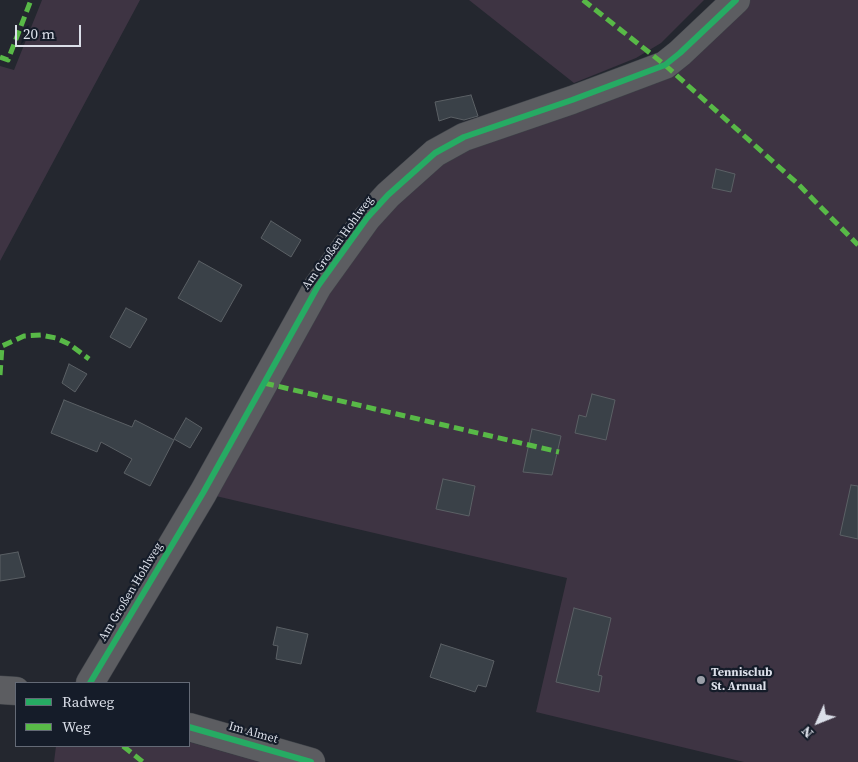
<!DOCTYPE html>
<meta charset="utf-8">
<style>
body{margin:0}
#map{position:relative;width:858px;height:762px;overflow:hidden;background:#24272f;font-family:"Source Serif 4",serif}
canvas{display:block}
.legend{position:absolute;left:15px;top:682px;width:175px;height:65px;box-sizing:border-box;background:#151c29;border:1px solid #646a76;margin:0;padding:6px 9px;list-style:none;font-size:15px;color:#dbdfe9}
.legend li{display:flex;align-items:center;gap:10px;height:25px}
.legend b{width:25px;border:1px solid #646a76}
.north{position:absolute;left:793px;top:697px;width:50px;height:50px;-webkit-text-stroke:4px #151c29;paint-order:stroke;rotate:226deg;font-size:14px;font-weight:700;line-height:20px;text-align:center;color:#dbdfe9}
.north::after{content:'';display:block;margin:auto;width:18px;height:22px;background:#dbdfe9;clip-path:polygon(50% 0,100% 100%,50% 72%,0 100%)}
.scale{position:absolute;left:15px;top:25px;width:66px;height:22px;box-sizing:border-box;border:2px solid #dbdfe9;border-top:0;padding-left:6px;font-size:15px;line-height:18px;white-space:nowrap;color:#dbdfe9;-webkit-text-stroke:4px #151c29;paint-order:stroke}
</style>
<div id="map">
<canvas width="858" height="762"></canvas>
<ul class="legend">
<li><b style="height:6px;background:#26ab63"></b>Radweg</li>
<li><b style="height:6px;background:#58b947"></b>Weg</li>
</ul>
<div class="north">N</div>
<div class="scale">20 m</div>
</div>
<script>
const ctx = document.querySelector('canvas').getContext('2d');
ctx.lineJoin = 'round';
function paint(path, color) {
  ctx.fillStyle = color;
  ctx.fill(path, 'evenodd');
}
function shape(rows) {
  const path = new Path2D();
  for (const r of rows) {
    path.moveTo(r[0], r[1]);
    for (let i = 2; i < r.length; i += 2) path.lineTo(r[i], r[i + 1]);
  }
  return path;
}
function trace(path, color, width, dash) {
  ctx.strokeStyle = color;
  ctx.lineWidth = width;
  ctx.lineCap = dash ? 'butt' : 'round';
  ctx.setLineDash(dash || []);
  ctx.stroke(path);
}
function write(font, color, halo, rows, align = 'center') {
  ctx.font = font + ' "Source Serif 4",serif';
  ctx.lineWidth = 4.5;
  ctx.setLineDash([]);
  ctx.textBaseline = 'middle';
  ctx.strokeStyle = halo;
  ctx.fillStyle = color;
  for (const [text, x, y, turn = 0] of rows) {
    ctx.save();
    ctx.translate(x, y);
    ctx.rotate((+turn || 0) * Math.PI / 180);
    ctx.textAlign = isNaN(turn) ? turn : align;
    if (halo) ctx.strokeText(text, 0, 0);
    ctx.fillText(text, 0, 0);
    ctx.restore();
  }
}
const green = shape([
 [42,0,140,0,0,261,0,66,14,70],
 [469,0,704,0,661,43,636,58,574,83],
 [735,0,858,0,858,762,744,762,536,712,567,578,203,493,266,380,411,173,650,72],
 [189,742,260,762,54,762,56,746,189,746]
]);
const building = shape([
 [471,95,478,116,464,120,451,117,439,121,435,102,471,95],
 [716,169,735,174,731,192,712,188,716,169],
 [271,221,301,240,291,257,261,238,271,221],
 [199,261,242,285,221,322,178,298,199,261],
 [126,308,147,319,130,348,110,337,126,308],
 [69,364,87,374,75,392,62,383,69,364],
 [592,394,615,400,606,440,575,433,579,415,586,417,592,394],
 [64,400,132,427,135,420,174,440,150,486,124,473,132,459,101,442,97,452,51,433,64,400],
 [186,418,202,428,190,448,174,439,186,418],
 [532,429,561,436,552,475,523,472,532,429],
 [443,479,475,486,469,516,436,509,443,479],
 [851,485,858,486,858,539,840,535,851,485],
 [18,552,25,577,0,581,0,555,18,552],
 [574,608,611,618,598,675,602,676,599,692,556,682,574,608],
 [277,627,308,634,301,664,276,659,278,646,273,645,277,627],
 [441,644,494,661,486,687,478,685,475,692,430,677,441,644]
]);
const minor = shape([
 [90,683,203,493,318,286,367,218,388,195,435,153,464,137,572,100,665,65,680,53,736,0],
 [0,690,16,691],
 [189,727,311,762]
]);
const quiet = shape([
 [583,0,665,65,798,184,858,245],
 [0,57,8,60,31,0],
 [0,375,2,346,24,336,41,335,56,338,69,344,89,359],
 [264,383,559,452],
 [123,746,143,762]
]);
const cycleway = shape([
 [90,683,203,493,318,286,367,218,388,195,435,153,464,137,572,100,665,65,680,53,736,0],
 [189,727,311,762]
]);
const markers = [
 [701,680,5,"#9b9fa8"]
];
const streetNames = [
 ["Am Großen Hohlweg",338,243,-54],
 ["Am Großen Hohlweg",131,592,-59],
 ["Im Almet",253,733,16]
];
const poiNames = [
 ["Tennisclub",711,673],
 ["St. Arnual",711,687]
];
paint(green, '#3e3443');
paint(building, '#3a4148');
trace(building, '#5b6065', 1);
trace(minor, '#3e4248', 29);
trace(minor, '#5c5d61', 28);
trace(quiet, '#58b947', 5, [10, 5]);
trace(cycleway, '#26ab63', 6);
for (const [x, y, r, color] of markers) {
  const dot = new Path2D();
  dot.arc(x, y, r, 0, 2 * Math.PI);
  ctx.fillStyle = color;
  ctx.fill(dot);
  trace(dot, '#151c29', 2);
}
write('12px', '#dbdfe9', '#151c29', streetNames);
write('bold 12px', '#dbdfe9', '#151c29', poiNames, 'left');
</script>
